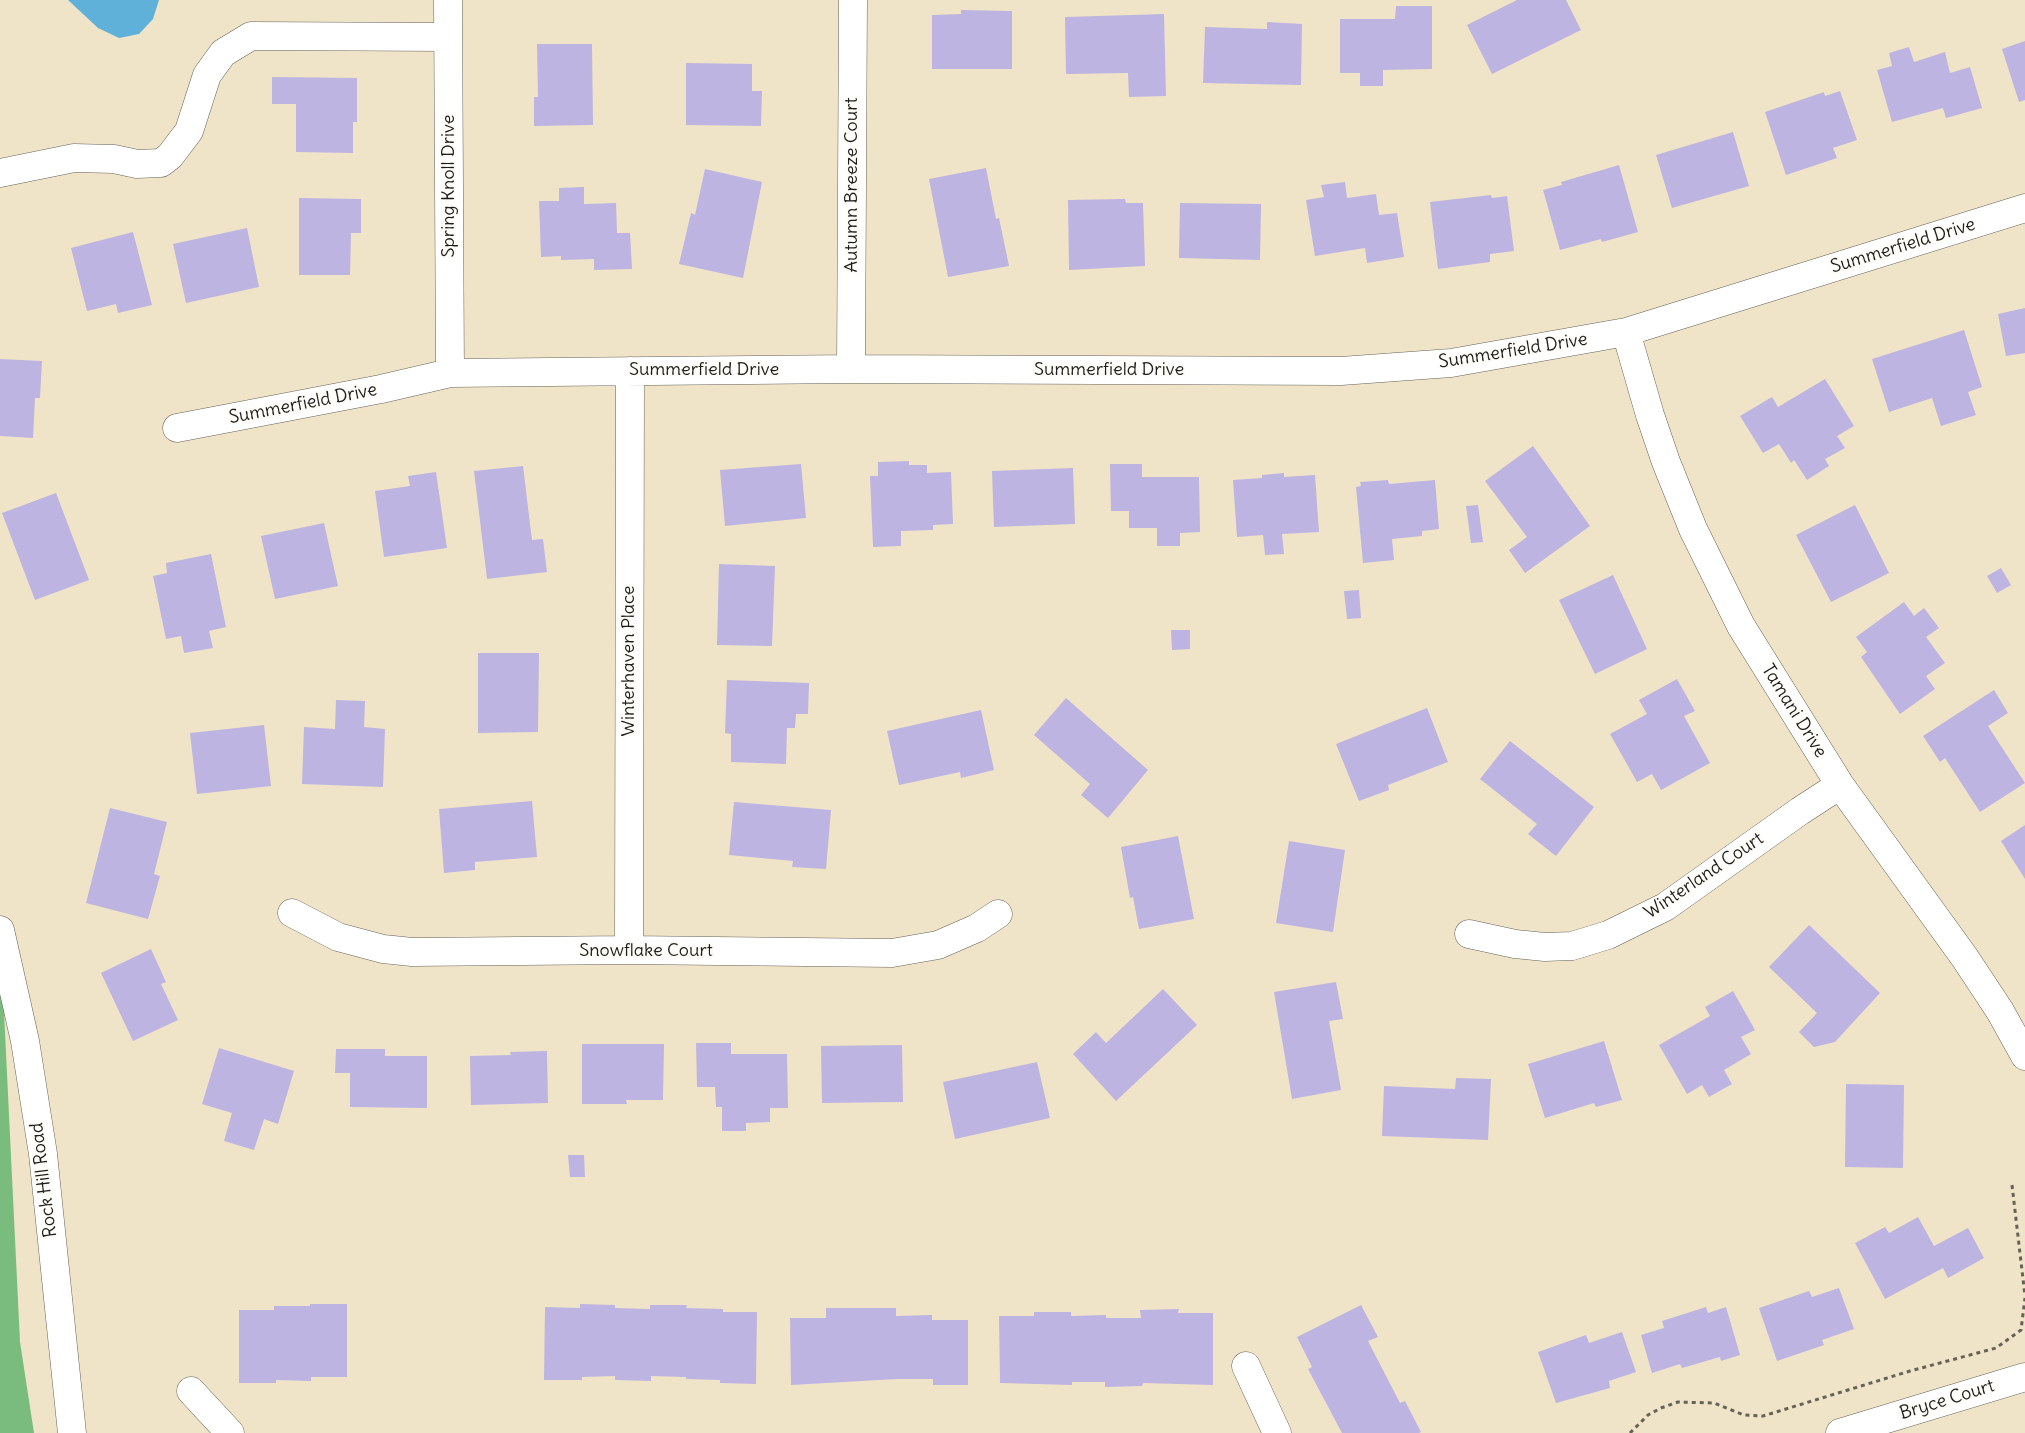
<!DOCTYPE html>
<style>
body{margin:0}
canvas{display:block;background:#f0e4c8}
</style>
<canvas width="2025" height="1433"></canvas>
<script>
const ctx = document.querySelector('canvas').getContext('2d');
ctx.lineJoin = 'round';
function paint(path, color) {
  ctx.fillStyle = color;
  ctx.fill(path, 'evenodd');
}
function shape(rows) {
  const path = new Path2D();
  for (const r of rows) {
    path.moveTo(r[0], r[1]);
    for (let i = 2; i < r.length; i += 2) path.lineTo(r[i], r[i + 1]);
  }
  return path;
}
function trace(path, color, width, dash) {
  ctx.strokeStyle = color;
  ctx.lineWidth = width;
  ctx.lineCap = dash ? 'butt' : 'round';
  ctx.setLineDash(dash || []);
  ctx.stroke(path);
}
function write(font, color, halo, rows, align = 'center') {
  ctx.font = font + ' Delius,sans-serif';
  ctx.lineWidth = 4;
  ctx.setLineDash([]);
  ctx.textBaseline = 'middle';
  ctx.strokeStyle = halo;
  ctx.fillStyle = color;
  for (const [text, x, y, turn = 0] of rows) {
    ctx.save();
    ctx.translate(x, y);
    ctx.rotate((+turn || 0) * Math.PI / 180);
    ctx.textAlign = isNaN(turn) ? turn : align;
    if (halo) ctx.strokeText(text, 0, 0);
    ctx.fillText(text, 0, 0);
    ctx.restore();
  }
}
const forest = shape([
 [0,977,3,991,20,1342,34,1433,0,1433]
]);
const water = shape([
 [68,0,159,0,153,19,139,34,119,38,98,28]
]);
const building = shape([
 [1517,0,1566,0,1581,30,1492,74,1467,25],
 [1396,6,1432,6,1432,69,1383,70,1383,86,1360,86,1360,73,1340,73,1340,19,1395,19],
 [961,10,1012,11,1012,69,932,69,932,15,961,14],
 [1164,14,1166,96,1129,97,1128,73,1066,74,1065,17],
 [1267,22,1302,24,1301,85,1203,83,1205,27,1267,29],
 [2025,41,2025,100,2019,102,2002,49],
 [537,44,592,44,593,125,534,126,534,97,538,97],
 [1909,47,1914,62,1945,52,1950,73,1970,67,1982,108,1946,118,1943,108,1892,122,1877,70,1892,66,1889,53],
 [686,63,752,64,752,91,762,91,761,126,686,125],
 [272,77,357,78,357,122,353,122,353,153,296,152,296,104,272,104],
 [1840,91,1857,140,1833,148,1837,158,1786,175,1765,112,1824,92,1825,96],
 [1733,132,1749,186,1672,208,1656,155],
 [1619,165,1638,232,1602,242,1601,239,1560,250,1543,190,1562,185,1561,182],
 [986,168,996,219,999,218,1009,266,948,277,929,179],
 [705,169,762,182,743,278,679,264,691,213,695,215],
 [1345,182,1347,198,1376,194,1379,215,1397,213,1404,257,1367,263,1365,248,1315,256,1306,200,1324,197,1321,185],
 [584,187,584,204,616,203,617,233,630,233,632,269,594,270,594,259,561,260,561,256,541,257,539,201,559,201,559,188],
 [1491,195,1492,198,1507,196,1514,251,1490,254,1490,262,1438,269,1430,202],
 [299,198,361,199,361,233,351,233,350,275,299,275],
 [1125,199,1126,203,1143,203,1145,266,1069,270,1068,200],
 [1180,203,1261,204,1260,260,1179,258],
 [247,228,259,287,186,303,173,244],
 [133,232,152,305,118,313,116,304,87,311,71,248],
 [2025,308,2025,353,2006,356,1998,314],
 [1964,330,1982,387,1968,392,1976,415,1941,426,1932,398,1889,412,1872,359],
 [0,359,42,361,40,398,35,398,33,438,0,436],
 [1825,379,1854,426,1837,436,1845,448,1825,459,1829,466,1807,480,1794,460,1791,463,1779,444,1763,453,1740,416,1772,397,1778,407],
 [1533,446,1590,526,1525,573,1509,550,1527,537,1485,481],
 [909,461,909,465,927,465,927,473,951,472,953,524,933,525,933,530,901,531,901,546,873,547,870,476,878,476,878,462],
 [801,464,806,518,725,526,720,470],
 [1110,464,1142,464,1142,477,1199,477,1200,532,1180,533,1180,546,1157,546,1157,528,1129,528,1129,511,1111,511],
 [523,466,532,540,543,539,547,572,487,579,474,471],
 [1073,468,1075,524,994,527,992,471],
 [436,472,447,548,384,557,375,491,410,486,408,476],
 [1284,473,1284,477,1315,475,1319,532,1282,534,1284,554,1265,555,1263,535,1237,537,1233,480,1262,478,1262,475],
 [1388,480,1389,484,1435,480,1439,529,1422,531,1422,536,1392,539,1394,560,1363,563,1356,487,1361,486,1360,482],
 [56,493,89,580,35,600,2,513],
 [1478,505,1483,542,1471,543,1466,506],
 [1855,505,1889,573,1831,602,1796,535],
 [324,523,338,586,275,599,261,536],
 [211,554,226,627,209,631,213,648,184,653,181,636,166,639,153,576,167,573,166,563],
 [719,564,775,566,772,646,717,645],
 [2001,568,2011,585,1997,593,1987,576],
 [1613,575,1647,649,1595,674,1559,600],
 [1359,590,1361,618,1347,619,1344,591],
 [1904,602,1914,616,1924,608,1939,628,1926,637,1945,663,1926,676,1935,689,1900,714,1861,657,1867,652,1856,637],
 [1171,630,1190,630,1190,649,1172,650],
 [478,653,539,653,538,732,478,733],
 [1677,679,1695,711,1684,716,1710,763,1661,790,1652,774,1637,782,1610,734,1647,714,1639,700],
 [727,680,809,683,808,714,796,714,795,728,787,728,786,764,731,762,731,734,725,733],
 [1994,690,2008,713,1988,726,2025,783,1980,812,1945,758,1940,762,1923,736],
 [1066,698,1148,770,1108,818,1081,795,1090,784,1034,735],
 [336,700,365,701,364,727,385,729,383,787,302,784,304,727,335,729],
 [1427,708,1448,762,1388,785,1389,790,1359,801,1336,744],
 [981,710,994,770,961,778,960,772,899,785,887,731],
 [264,725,271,786,197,794,190,733],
 [1510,741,1594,807,1556,856,1528,834,1537,824,1480,779],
 [532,801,537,857,475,862,475,870,444,873,439,809],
 [734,802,831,810,826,869,792,867,793,861,729,855],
 [110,808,167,822,154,874,160,876,148,919,86,903],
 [2025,825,2025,879,2001,841],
 [1178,836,1194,919,1139,929,1133,897,1130,898,1121,847],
 [1289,841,1345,850,1333,932,1276,923],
 [1809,925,1880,993,1835,1042,1814,1047,1799,1032,1817,1013,1769,967],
 [151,949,166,982,161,984,178,1020,133,1041,101,973],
 [1336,982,1343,1019,1329,1021,1341,1090,1292,1099,1274,992],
 [1163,989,1197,1025,1116,1101,1073,1054,1096,1032,1106,1043],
 [1733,991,1755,1030,1741,1037,1751,1054,1724,1070,1732,1084,1709,1097,1702,1085,1687,1094,1659,1045,1710,1016,1705,1007],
 [1604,1041,1622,1100,1596,1107,1594,1103,1545,1118,1528,1064],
 [696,1043,731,1043,731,1054,787,1054,788,1108,770,1108,770,1122,746,1123,746,1131,722,1131,722,1107,716,1107,715,1087,697,1087],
 [582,1044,664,1044,663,1100,626,1100,627,1104,582,1104],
 [902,1045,903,1102,822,1103,821,1046],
 [219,1048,294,1071,278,1124,264,1119,254,1150,224,1141,232,1113,202,1104],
 [336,1049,385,1049,385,1056,427,1056,427,1108,350,1107,350,1073,335,1073],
 [547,1051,548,1103,471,1105,470,1056,511,1055,510,1052],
 [1037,1062,1050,1118,955,1139,943,1082],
 [1456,1078,1491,1079,1488,1140,1382,1136,1384,1086,1455,1089],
 [1846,1084,1904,1085,1903,1168,1845,1167],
 [568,1155,584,1155,585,1177,570,1177],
 [1918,1217,1934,1246,1968,1228,1984,1258,1948,1278,1943,1268,1885,1299,1855,1243,1885,1227,1889,1233],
 [1839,1288,1854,1329,1822,1340,1824,1345,1777,1361,1759,1308,1809,1291,1812,1297],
 [310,1304,347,1304,347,1377,311,1377,311,1381,276,1380,276,1383,239,1383,239,1310,274,1310,274,1306,310,1306],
 [580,1304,615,1305,615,1308,650,1309,650,1305,687,1305,686,1308,723,1309,723,1312,757,1312,756,1384,720,1383,720,1380,686,1379,686,1377,651,1376,651,1381,615,1380,615,1376,582,1377,582,1380,544,1380,545,1307,580,1308],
 [1361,1305,1378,1337,1368,1341,1400,1403,1405,1401,1421,1432,1419,1433,1342,1433,1308,1369,1312,1367,1297,1337],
 [1706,1307,1708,1313,1726,1307,1740,1355,1721,1361,1720,1357,1682,1368,1680,1364,1652,1373,1641,1335,1664,1328,1662,1321],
 [826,1308,896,1308,896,1316,932,1315,932,1320,968,1320,968,1385,933,1385,933,1379,897,1379,791,1385,790,1318,826,1318],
 [1179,1309,1178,1313,1213,1313,1213,1385,1143,1383,1142,1386,1105,1387,1105,1382,1072,1382,1072,1385,1000,1383,999,1316,1034,1316,1034,1312,1071,1312,1071,1316,1106,1315,1106,1318,1141,1318,1140,1310],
 [1622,1332,1636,1372,1609,1381,1610,1388,1556,1403,1538,1352,1586,1335,1589,1343]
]);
const path = shape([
 [2012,1185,2025,1296],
 [1630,1433,1648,1415,1661,1408,1678,1402,1714,1403,1744,1415,1763,1416,1910,1371,1996,1348,2021,1330,2025,1298]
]);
const minor = shape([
 [448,0,450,373],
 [0,173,74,158,114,159,137,164,161,163,170,156,189,131,207,75,223,53,251,36,448,37],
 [1626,332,1650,415,1666,462,1693,529,1741,626,1840,785,1965,958,2000,1011,2025,1056],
 [851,369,853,0],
 [177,428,381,389,450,373,851,369,1341,371,1451,363,1626,332,2025,208],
 [292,913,338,937,383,949,412,952,629,950,892,953,938,945,977,928,998,914],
 [0,930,25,1041,43,1154,72,1433],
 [1469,934,1515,944,1545,947,1572,946,1608,935,1665,907,1800,811,1840,785],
 [629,950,630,371],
 [1246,1366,1277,1433],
 [191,1391,230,1433],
 [1840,1433,2025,1377]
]);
const streetNames = [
 ["Autumn Breeze Court",852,185,-90],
 ["Spring Knoll Drive",449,186,-90],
 ["Summerfield Drive",1903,246,-17],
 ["Summerfield Drive",1513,351,-9],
 ["Summerfield Drive",704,370],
 ["Summerfield Drive",1109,370],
 ["Summerfield Drive",303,404,-11],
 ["Winterhaven Place",629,661,-90],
 ["Tamani Drive",1794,711,58],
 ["Winterland Court",1704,876,-34],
 ["Snowflake Court",646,951],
 ["Rock Hill Road",44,1180,-97],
 ["Bryce Court",1947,1400,-17]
];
paint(forest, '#7abc7e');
paint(water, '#5fb1da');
paint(building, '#bdb4e1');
trace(minor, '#666258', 29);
trace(path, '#666258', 3, [4, 4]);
trace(minor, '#fff', 28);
write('18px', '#1c1c1c', '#fdfcf7', streetNames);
</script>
